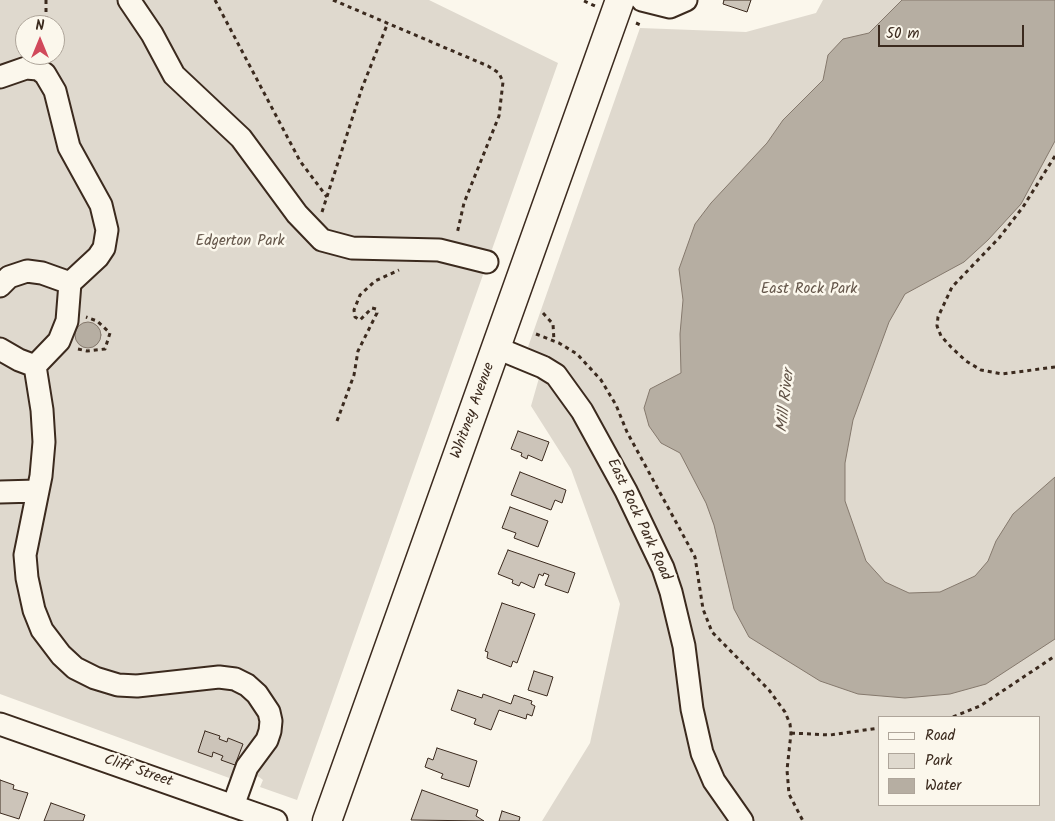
<!DOCTYPE html>
<style>
body{margin:0}
#map{position:relative;width:1055px;height:821px;overflow:hidden;background:#fbf7ec;font-family:Kalam,sans-serif}
canvas{display:block}
.legend{position:absolute;left:878px;top:716px;width:162px;height:90px;box-sizing:border-box;background:#fbf7ec;border:1px solid #aea59a;margin:0;padding:6px 9px;list-style:none;font-size:15px;color:#3b2a1e}
.legend li{display:flex;align-items:center;gap:10px;height:25px}
.legend b{width:25px;border:1px solid #aea59a}
.north{position:absolute;left:15px;top:15px;width:50px;height:50px;box-sizing:border-box;background:#fbf7ec;border:1px solid #aea59a;border-radius:50%;rotate:0deg;font-size:14px;font-weight:700;line-height:20px;text-align:center;color:#3b2a1e}
.north::after{content:'';display:block;margin:auto;width:18px;height:22px;background:#d1495b;clip-path:polygon(50% 0,100% 100%,50% 72%,0 100%)}
.scale{position:absolute;left:878px;top:25px;width:146px;height:22px;box-sizing:border-box;border:2px solid #3b2a1e;border-top:0;padding-left:6px;font-size:15px;line-height:18px;white-space:nowrap;color:#3b2a1e;-webkit-text-stroke:4px #fbf7ec;paint-order:stroke}
</style>
<div id="map">
<canvas width="1055" height="821"></canvas>
<ul class="legend">
<li><b style="height:6px;background:#fbf7ec"></b>Road</li>
<li><b style="height:14px;background:#dfd9ce"></b>Park</li>
<li><b style="height:14px;background:#b6aea2"></b>Water</li>
</ul>
<div class="north">N</div>
<div class="scale">50 m</div>
</div>
<script>
const ctx = document.querySelector('canvas').getContext('2d');
ctx.lineJoin = 'round';
function paint(path, color) {
  ctx.fillStyle = color;
  ctx.fill(path, 'evenodd');
}
function shape(rows) {
  const path = new Path2D();
  for (const r of rows) {
    if (r.length === 3) {
      path.moveTo(r[0] + r[2], r[1]);
      path.arc(r[0], r[1], r[2], 0, 2 * Math.PI);
      continue;
    }
    path.moveTo(r[0], r[1]);
    for (let i = 2; i < r.length; i += 2) path.lineTo(r[i], r[i + 1]);
  }
  return path;
}
function trace(path, color, width, dash) {
  ctx.strokeStyle = color;
  ctx.lineWidth = width;
  ctx.lineCap = dash ? 'butt' : 'round';
  ctx.setLineDash(dash || []);
  ctx.stroke(path);
}
function write(font, color, halo, rows, align = 'center') {
  ctx.font = font + ' Kalam,sans-serif';
  ctx.lineWidth = 5;
  ctx.setLineDash([]);
  ctx.textBaseline = 'middle';
  ctx.strokeStyle = halo;
  ctx.fillStyle = color;
  for (const [text, x, y, turn = 0] of rows) {
    ctx.save();
    ctx.translate(x, y);
    ctx.rotate((+turn || 0) * Math.PI / 180);
    ctx.textAlign = isNaN(turn) ? turn : align;
    if (halo) ctx.strokeText(text, 0, 0);
    ctx.fillText(text, 0, 0);
    ctx.restore();
  }
}
const green = shape([
 [0,0,429,0,558,63,297,800,260,787,263,780,259,777,236,769,232,779,0,694],
 [25,25,55,25,55,55,25,55],
 [823,0,1055,0,1055,821,542,821,590,743,620,604,571,469,531,406,545,357,528,347,640,28,746,32,816,13],
 [879,717,1039,717,1039,805,879,805]
]);
const water = shape([
 [902,0,1055,0,1055,141,1021,204,988,240,964,262,905,294,889,322,853,420,845,463,845,501,866,561,885,582,909,593,940,592,975,576,988,561,996,541,1013,514,1055,477,1055,639,986,684,950,694,905,698,858,694,820,681,749,637,734,609,714,525,706,503,680,453,661,443,649,426,644,408,650,389,681,373,680,334,683,300,679,269,695,224,711,203,767,143,783,120,823,80,828,55,843,39,869,33,902,0],
 [88,335,13]
]);
const building = shape([
 [724,0,751,0,747,12,723,4,724,0],
 [518,431,549,442,542,461,528,455,527,459,521,456,522,453,511,449,518,431],
 [520,472,566,490,562,503,555,500,551,510,511,495,520,472],
 [510,507,548,521,538,547,514,538,516,533,502,528,510,507],
 [508,550,575,573,568,593,545,585,549,575,544,573,543,576,539,574,534,588,521,582,519,586,512,583,513,580,498,574,508,550],
 [502,603,535,614,517,663,513,661,511,667,487,658,488,652,485,651,502,603],
 [534,671,553,677,547,696,528,690,534,671],
 [458,690,482,698,483,694,511,704,514,695,532,701,531,704,535,706,532,716,527,714,526,719,499,710,491,730,474,724,476,719,451,710,458,690],
 [205,731,220,736,219,739,227,742,228,738,243,744,235,765,221,760,223,756,213,752,212,757,198,752,205,731],
 [437,748,477,761,469,787,441,778,443,774,425,767,428,758,433,760,437,748],
 [0,780,14,785,13,789,28,793,19,819,0,813,0,780],
 [422,790,478,810,476,816,484,821,411,820,422,790],
 [51,803,85,815,83,821,44,821,51,803],
 [502,811,520,817,519,821,499,821,502,811]
]);
const path = shape([
 [46,0,46,25],
 [215,0,300,161,327,197],
 [333,0,488,66,499,73,503,82,499,116,464,203,457,234],
 [584,1,595,6],
 [636,23,643,26],
 [1055,156,1023,207,999,238,952,287,938,317,937,326,941,336,951,347,966,361,981,370,1002,374,1055,367],
 [322,212,362,88,387,25],
 [543,313,553,324,554,341],
 [536,334,559,343,577,354,601,380,616,405,627,432,695,557,703,609,712,632,769,690,785,712,790,724,791,733,787,770,789,794,803,821],
 [78,349,87,351,105,349,110,333,97,321,86,317],
 [337,421,354,375,358,351,377,313,376,309,372,308,360,320,355,317,354,310,360,295,375,281,399,270],
 [953,717,980,706,1055,656],
 [791,733,830,735,879,728]
]);
const minor = shape([
 [129,0,152,34,174,75,241,138,297,214,322,240,352,248,439,250,487,262],
 [642,0,670,7,686,0],
 [0,77,26,68,38,69,45,74,55,91,69,147,101,205,107,230,104,248,98,257,70,283,67,321,59,341,35,366,42,410,44,442,41,476,25,555,27,578,34,610,42,630,61,655,75,668,95,678,118,685,137,686,219,677,235,679,247,685,257,694,269,712,271,721,270,731,267,740,247,767,233,806],
 [0,286,9,277,27,271,42,273,70,283],
 [497,348,543,367,556,375,582,411,626,491,663,568,671,592,684,646,692,709,702,753,714,781,742,821],
 [0,349,19,360,35,366],
 [0,492,37,491],
 [0,724,276,821]
]);
const major = shape([
 [327,821,620,0]
]);
const parkNames = [
 ["Edgerton Park",240,242],
 ["East Rock Park",809,290]
];
const streetNames = [
 ["Whitney Avenue",474,411,-70],
 ["East Rock Park Road",638,520,65],
 ["Cliff Street",138,772,19]
];
const waterNames = [
 ["Mill River",787,401,-84]
];
paint(green, '#dfd9ce');
paint(water, '#b6aea2');
trace(water, '#85796d', 1);
paint(building, '#ccc4b9');
trace(building, '#3b2a1e', 1);
trace(minor, '#3b2a1e', 25);
trace(major, '#3b2a1e', 31);
trace(path, '#3b2a1e', 3, [4, 4]);
trace(minor, '#fbf7ec', 21);
trace(major, '#fbf7ec', 28);
write('15px', '#64564a', '#fbf7ec', parkNames);
write('15px', '#3b2a1e', '#fbf7ec', streetNames);
write('italic 16px', '#605246', '#fbf7ec', waterNames);
</script>
